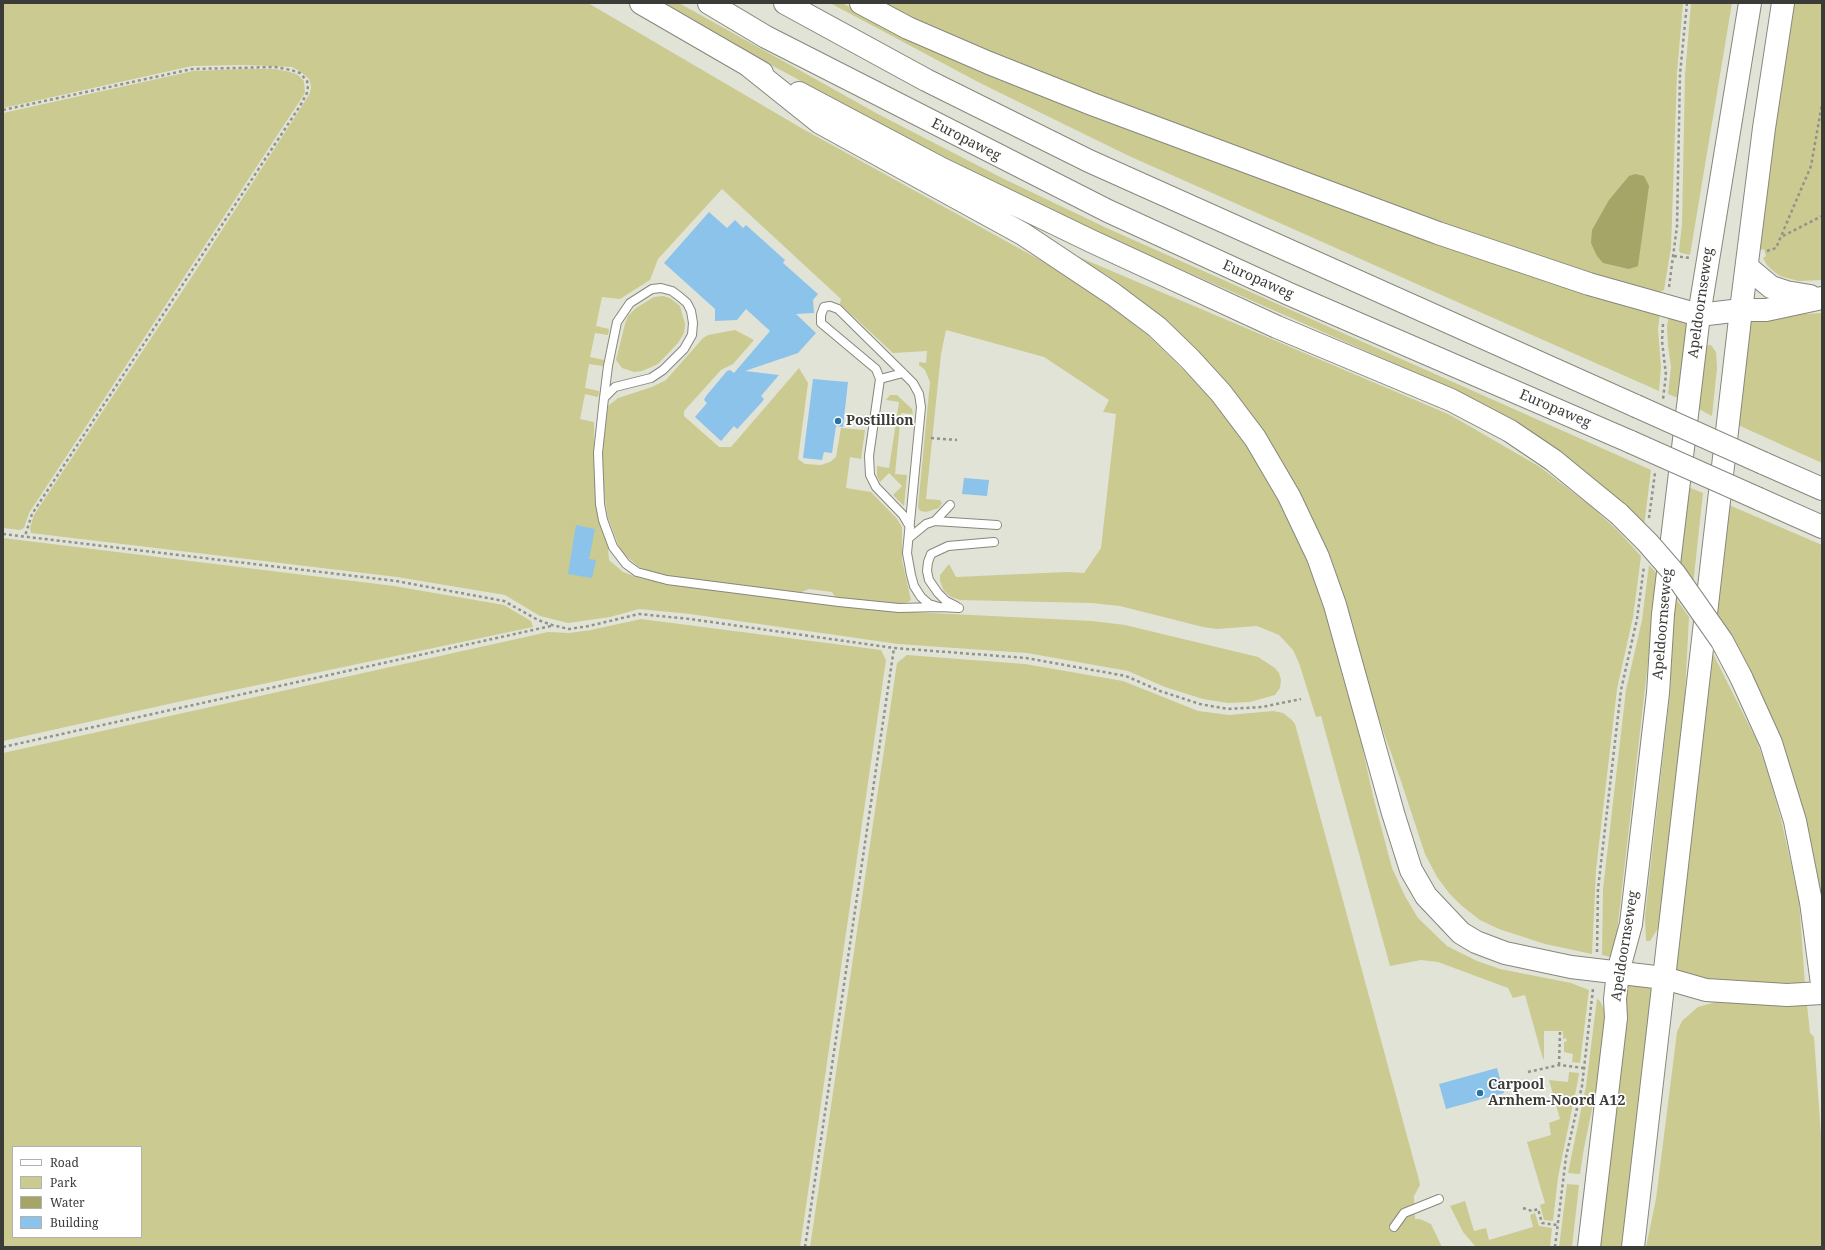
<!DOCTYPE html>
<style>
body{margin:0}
#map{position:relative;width:1825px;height:1250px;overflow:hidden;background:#e2e3d7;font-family:"Noto Serif",serif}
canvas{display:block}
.frame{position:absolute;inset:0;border:4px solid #3b3b37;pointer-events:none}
.legend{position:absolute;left:12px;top:1146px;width:130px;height:92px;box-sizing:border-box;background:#fff;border:1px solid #b1b1af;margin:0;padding:5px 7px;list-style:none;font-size:12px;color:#3b3b37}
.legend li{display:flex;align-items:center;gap:8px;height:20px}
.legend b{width:20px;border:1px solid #b1b1af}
</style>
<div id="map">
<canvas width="1825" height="1250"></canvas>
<div class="frame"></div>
<ul class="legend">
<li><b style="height:5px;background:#fff"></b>Road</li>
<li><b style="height:11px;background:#caca91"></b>Park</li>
<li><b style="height:11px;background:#a5a568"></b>Water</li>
<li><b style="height:11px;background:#8bc3eb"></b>Building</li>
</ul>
</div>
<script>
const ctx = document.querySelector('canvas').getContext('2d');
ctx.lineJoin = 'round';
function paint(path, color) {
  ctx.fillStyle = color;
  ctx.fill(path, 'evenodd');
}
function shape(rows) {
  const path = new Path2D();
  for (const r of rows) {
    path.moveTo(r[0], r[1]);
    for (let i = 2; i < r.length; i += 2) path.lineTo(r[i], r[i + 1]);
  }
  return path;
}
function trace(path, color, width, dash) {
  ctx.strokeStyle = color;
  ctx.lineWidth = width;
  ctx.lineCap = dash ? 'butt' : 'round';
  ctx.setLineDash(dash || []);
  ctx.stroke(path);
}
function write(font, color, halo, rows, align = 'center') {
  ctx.font = font + ' "Noto Serif",serif';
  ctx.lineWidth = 3.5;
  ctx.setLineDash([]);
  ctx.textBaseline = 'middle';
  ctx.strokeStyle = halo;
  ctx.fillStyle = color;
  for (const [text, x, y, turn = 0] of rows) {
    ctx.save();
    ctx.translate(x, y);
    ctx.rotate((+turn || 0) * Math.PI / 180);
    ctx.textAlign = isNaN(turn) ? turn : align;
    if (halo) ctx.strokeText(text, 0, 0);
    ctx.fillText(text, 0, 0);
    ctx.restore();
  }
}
const green = shape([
 [3,3,588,3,803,129,1042,261,1101,299,1149,336,1217,403,1247,444,1277,493,1314,574,1327,611,1351,696,1373,796,1392,868,1405,896,1418,918,1447,946,1477,961,1500,969,1571,983,1589,990,1580,1063,1572,1062,1573,1054,1564,1052,1564,1042,1567,1041,1566,1038,1563,1039,1563,1031,1544,1031,1544,1059,1543,1059,1525,995,1513,998,1508,988,1438,962,1421,960,1390,966,1321,716,1316,717,1299,663,1293,650,1279,635,1257,626,1217,629,1203,627,1120,606,1092,603,960,600,951,597,944,591,940,581,940,575,949,564,956,577,1067,572,1084,573,1101,548,1116,414,1103,412,1109,400,1044,357,946,330,941,354,926,499,940,500,942,503,939,508,926,512,920,511,918,507,930,382,925,370,919,365,919,362,926,363,927,351,893,353,840,304,841,299,722,189,658,259,650,280,620,299,602,297,596,326,609,329,608,335,595,333,590,357,604,360,603,366,589,364,585,388,599,391,598,397,585,394,580,419,594,422,595,494,599,521,608,547,609,560,623,572,643,579,841,606,911,612,1092,621,1125,625,1258,657,1275,668,1279,673,1281,680,1280,688,1275,695,1250,702,1228,703,1203,699,1165,687,1128,671,1027,653,898,644,690,614,639,609,610,617,568,623,540,616,505,595,397,577,31,533,30,528,34,515,193,275,302,106,310,93,311,86,309,79,301,72,292,67,245,65,192,66,3,108],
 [663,3,679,3,878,114,1002,178,1111,230,1651,470,1644,526,1436,382,1108,237,999,185,875,121,749,53],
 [830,3,842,3,904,35,1660,312,1658,329,1661,367,1659,391,1482,313,1129,156,982,84],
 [883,3,1683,3,1677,74,1671,248,1664,290,1652,295,1465,232,1138,112,936,30],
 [1691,3,1732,3,1690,255,1681,253,1679,251,1682,224,1685,75],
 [1793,3,1822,3,1822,280,1798,281,1780,276,1772,270,1767,265,1763,258,1766,256,1764,249,1761,250,1760,243,1770,154],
 [244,69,275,69,290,72,298,75,304,81,305,93,29,513,24,528,20,530,3,528,3,113,193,71],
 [1074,255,1448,414,1471,427,1540,467,1592,507,1618,531,1641,556,1633,617,1617,689,1596,870,1592,954,1545,944,1499,929,1480,920,1462,906,1449,893,1437,877,1425,854,1401,781,1298,491,1280,458,1254,420,1151,309,1111,278],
 [663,296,670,298,680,306,685,324,684,333,678,343,658,364,642,371,634,372,622,368,616,360,625,324,628,316,636,308,654,297],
 [1822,313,1822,463,1738,425,1750,317],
 [1669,315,1688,321,1678,398,1668,394,1671,367,1668,346,1667,327],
 [735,330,754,340,733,364,721,370,684,411,684,416,719,447,731,447,799,368,808,383,798,459,805,464,821,465,830,462,836,457,841,428,865,430,861,459,850,457,846,488,871,492,897,519,902,527,902,560,911,600,908,602,898,604,836,598,832,592,809,589,799,593,669,576,653,573,639,567,621,552,608,518,604,493,602,454,608,406,618,398,652,387,666,380,703,338,708,335],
 [1711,345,1716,352,1717,368,1712,416,1695,407,1704,346],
 [890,395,897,395,912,409,913,414,901,413,895,474,907,475,904,506,893,495,902,486,889,473,880,482,877,476,877,466,889,468,899,402,886,400],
 [1686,486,1703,493,1693,585,1677,563],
 [1729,505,1822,545,1822,928,1817,894,1716,616],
 [3,538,394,586,504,605,531,621,533,627,182,701,3,741],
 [1649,565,1658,575,1614,958,1602,955,1603,889,1626,690,1642,620],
 [1674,596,1689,617,1683,732,1660,925,1650,941,1646,941,1645,916,1670,694],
 [641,619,881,650,886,660,800,1247,3,1247,3,753,548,632,569,633,591,630],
 [13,1147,141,1147,141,1237,13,1237],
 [1712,652,1757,741,1768,773,1781,819,1799,900,1805,985,1708,981,1675,971],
 [907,655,1025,664,1123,681,1198,711,1229,715,1273,711,1283,713,1292,720,1295,724,1419,1180,1420,1185,1414,1196,1415,1219,1420,1219,1431,1224,1442,1247,810,1247,897,663],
 [1621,981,1647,986,1653,991,1625,1247,1599,1247],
 [1597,999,1600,1001,1606,1013,1601,1066,1584,1148,1580,1174,1568,1173,1586,1086],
 [1716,1002,1793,1006,1807,1005,1810,1033,1814,1037,1821,1135,1822,1247,1646,1247,1656,1199,1677,1032,1682,1021,1698,1007],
 [1569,1072,1579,1073,1577,1085,1558,1177,1553,1221,1544,1220,1540,1205,1545,1203,1527,1142,1551,1135,1549,1123,1560,1119,1549,1080,1568,1082],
 [1567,1184,1579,1185,1572,1247,1559,1247],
 [1465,1201,1474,1231,1486,1228,1489,1240,1533,1227,1530,1215,1535,1213,1539,1226,1552,1228,1550,1247,1476,1247,1463,1232,1450,1206]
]);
const water = shape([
 [1635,174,1644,176,1649,186,1638,266,1629,269,1603,263,1597,256,1591,243,1592,230,1609,200,1629,176]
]);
const building = shape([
 [709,212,727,228,735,220,743,228,746,225,785,260,783,263,818,294,813,300,814,313,796,314,816,333,798,353,745,371,779,375,761,396,764,399,762,402,740,426,737,429,734,426,721,441,695,417,707,403,704,400,706,396,727,371,730,370,734,373,770,331,746,309,737,320,715,321,715,309,664,263],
 [813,379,848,382,843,427,836,426,832,453,824,452,822,460,803,458],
 [964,478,989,480,987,496,962,494],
 [576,525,595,529,589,559,596,560,592,578,568,574],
 [1497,1068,1504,1093,1446,1109,1439,1084]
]);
const path = shape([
 [3,110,192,69,275,67,291,70,300,73,307,81,308,86,307,93,300,106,32,514,25,536],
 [1783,236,1822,216],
 [1767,251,1776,248,1811,166,1822,104],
 [1674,256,1690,258],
 [1669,287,1677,226,1680,74,1687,3],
 [1663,324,1662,341,1666,375,1663,399],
 [931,438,957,440],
 [1649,518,1655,473],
 [3,534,396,581,504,601,538,620,552,625,569,629,589,626,639,614,690,619,894,648,1026,658,1126,676,1160,691,1200,704,1228,709,1262,707,1301,699],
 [3,747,551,626],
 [1597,952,1598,889,1616,733,1621,690,1637,619,1644,566],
 [1559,1065,1560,1032],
 [1528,1072,1559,1065,1584,1068],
 [1523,1208,1532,1211,1538,1209,1542,1223,1557,1225],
 [805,1247,894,648],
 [1555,1247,1566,1157,1582,1086,1593,989]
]);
const service = shape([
 [880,379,903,373],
 [604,398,615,387,651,378,663,370,684,349,692,335,693,323,691,311,687,303,680,297,672,291,661,288,652,289,630,303,617,322,608,366,604,398,598,453,600,504,603,520,613,547,626,564,637,572,667,580,839,602,899,608,939,607],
 [935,521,997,525],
 [910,527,903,515,876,487,870,475,869,456,880,379,876,369,821,323,821,315,824,307,830,306,838,309,903,373,913,383,919,394,921,407,907,553,911,575,914,586,921,597,929,604,939,607,959,608],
 [909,538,926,524,935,521,950,505],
 [956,606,946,601,938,593,929,580,927,571,928,562,931,554,948,546,994,542],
 [1394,1227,1404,1213,1439,1199]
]);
const primary = shape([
 [1589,1247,1616,1018,1615,999,1618,972,1631,924,1658,693,1663,614,1699,315,1750,3],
 [1633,1247,1741,310,1764,128,1783,3]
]);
const motorway = shape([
 [641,3,762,73],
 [709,3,766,37,1108,211,1289,294,1631,442],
 [785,3,926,80,1089,161,1636,406],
 [861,3,908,28,989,63,1092,104,1438,233,1589,284,1699,315,1741,310,1766,310,1822,298],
 [749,66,819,122,1023,234,1113,294,1157,327,1190,359,1221,393,1255,438,1289,496,1318,557,1335,605,1393,813,1411,870,1426,896,1461,933,1476,942,1505,953,1571,967,1664,978,1706,990,1787,995,1822,993],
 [799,93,942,169,1091,241,1277,327,1451,400,1510,431,1553,460,1619,514],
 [1747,267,1771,287,1786,292,1810,296],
 [1763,463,1822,489],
 [1759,499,1822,527],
 [1741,677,1771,743,1795,821,1811,902,1822,984]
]);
const motorwayBridge = shape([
 [1636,406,1763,463],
 [1631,442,1759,499],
 [1619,514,1648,543,1675,574,1722,641,1741,677]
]);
const markers = [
 [838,421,4,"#2275a6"],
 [1480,1093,4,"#2275a6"]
];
const streetNames = [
 ["Europaweg",966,140,27],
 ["Europaweg",1258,280,24],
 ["Apeldoornseweg",1701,303,-82],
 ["Europaweg",1555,409,23],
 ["Apeldoornseweg",1663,624,-85],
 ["Apeldoornseweg",1625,946,-81]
];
const poiNames = [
 ["Postillion",846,421],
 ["Carpool",1488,1085],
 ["Arnhem-Noord A12",1488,1101]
];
paint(green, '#caca91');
paint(water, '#a5a568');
paint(building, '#8bc3eb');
trace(service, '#87877d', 10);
trace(primary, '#87877d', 24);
trace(motorway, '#87877d', 24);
trace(path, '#92938b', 2.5, [3, 3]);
trace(service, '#fff', 8);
trace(primary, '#fff', 22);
trace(motorway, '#fff', 22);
trace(motorwayBridge, '#87877d', 24, []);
trace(motorwayBridge, '#fff', 22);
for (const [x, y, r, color] of markers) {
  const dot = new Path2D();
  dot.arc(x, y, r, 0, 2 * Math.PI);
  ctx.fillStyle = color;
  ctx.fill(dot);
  trace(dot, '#fff', 1.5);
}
write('14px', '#3b3b37', '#fff', streetNames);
write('bold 14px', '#3b3b37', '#fff', poiNames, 'left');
</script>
